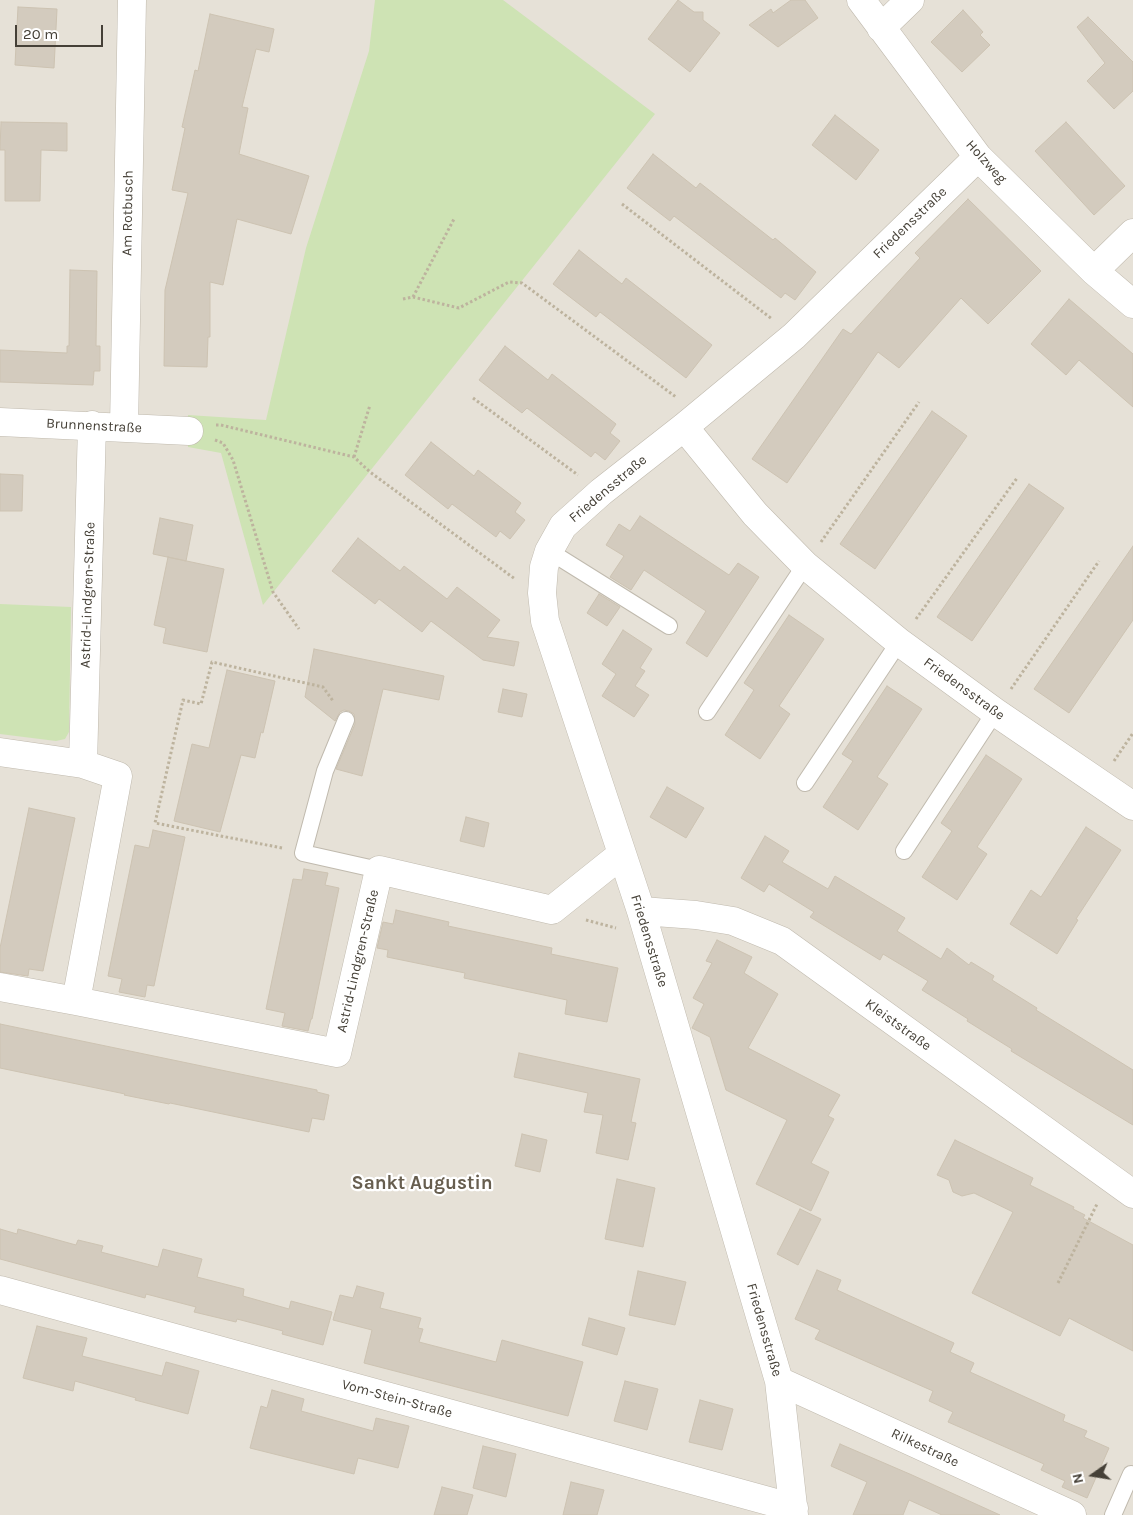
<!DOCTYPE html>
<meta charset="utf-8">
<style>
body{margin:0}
#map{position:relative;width:1133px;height:1515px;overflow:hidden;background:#f2efe8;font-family:Karla,sans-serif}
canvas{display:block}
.north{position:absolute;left:1068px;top:1450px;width:50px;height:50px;-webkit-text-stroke:4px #fff;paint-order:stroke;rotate:257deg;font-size:14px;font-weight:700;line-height:20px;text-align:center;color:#454037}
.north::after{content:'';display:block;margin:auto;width:18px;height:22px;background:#454037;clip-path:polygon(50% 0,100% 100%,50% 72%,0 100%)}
.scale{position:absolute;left:15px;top:25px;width:88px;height:22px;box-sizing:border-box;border:2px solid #454037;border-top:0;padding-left:6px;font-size:15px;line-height:18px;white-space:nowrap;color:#454037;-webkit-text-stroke:4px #fff;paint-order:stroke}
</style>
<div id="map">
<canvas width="1133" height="1515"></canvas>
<div class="north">N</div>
<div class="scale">20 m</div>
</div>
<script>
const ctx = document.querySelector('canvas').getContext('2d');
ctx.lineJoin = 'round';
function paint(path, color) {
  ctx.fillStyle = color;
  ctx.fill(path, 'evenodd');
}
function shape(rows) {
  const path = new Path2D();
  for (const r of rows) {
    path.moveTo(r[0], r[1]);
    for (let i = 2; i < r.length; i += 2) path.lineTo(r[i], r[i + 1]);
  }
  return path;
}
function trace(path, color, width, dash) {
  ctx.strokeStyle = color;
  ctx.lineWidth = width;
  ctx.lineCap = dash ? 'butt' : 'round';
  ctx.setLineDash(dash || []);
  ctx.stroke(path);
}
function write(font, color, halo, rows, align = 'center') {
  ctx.font = font + ' Karla,sans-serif';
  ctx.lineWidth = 4.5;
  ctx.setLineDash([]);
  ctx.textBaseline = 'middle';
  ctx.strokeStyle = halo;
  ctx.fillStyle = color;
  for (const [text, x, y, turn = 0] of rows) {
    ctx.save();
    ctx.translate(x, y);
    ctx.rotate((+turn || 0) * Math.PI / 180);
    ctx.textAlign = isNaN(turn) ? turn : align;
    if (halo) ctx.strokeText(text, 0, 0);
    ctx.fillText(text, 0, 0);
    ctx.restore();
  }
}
const residential = shape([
 [0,0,1133,0,1133,1515,0,1515]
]);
const green = shape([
 [375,0,503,0,655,114,263,605,221,453,188,447,188,415,266,420,306,248,369,51],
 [0,604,71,607,69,732,65,739,56,741,0,734]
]);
const building = shape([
 [678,0,694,12,703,12,703,20,720,33,690,72,648,39,678,0],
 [791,0,805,0,818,18,778,47,749,25,771,9,773,13,791,0],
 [18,7,57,9,54,68,15,65,18,7],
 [963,10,983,32,980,35,990,45,962,72,931,42,963,10],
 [210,14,274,29,269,52,256,49,242,107,248,108,239,154,309,176,291,234,237,219,223,285,210,282,210,337,208,337,207,367,164,366,165,290,188,193,172,190,185,128,182,127,195,70,198,71,210,14],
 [1088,17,1133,62,1133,91,1114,109,1087,81,1105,63,1077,27,1088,17],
 [835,115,879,150,856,180,812,145,835,115],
 [1,122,67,123,67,151,41,150,40,201,5,201,5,150,0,150,1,122],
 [1066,122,1125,186,1094,215,1035,151,1066,122],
 [653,154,696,188,700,183,773,240,775,238,816,272,795,300,785,293,781,298,674,216,670,221,627,188,653,154],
 [968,199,1041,271,988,324,961,298,899,368,878,352,787,483,752,459,843,329,851,334,920,258,915,253,968,199],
 [579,250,622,284,626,278,712,345,686,378,600,312,596,317,553,284,579,250],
 [70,270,97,271,96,346,100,346,100,371,94,371,93,385,0,382,0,350,67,353,67,346,69,346,70,270],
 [1069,299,1133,354,1133,407,1079,360,1066,375,1031,344,1069,299],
 [505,346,548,380,552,374,616,424,610,433,620,441,605,460,595,452,591,457,527,408,522,413,479,380,505,346],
 [932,411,967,436,875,569,840,544,932,411],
 [431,442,474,476,478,470,521,503,515,512,525,520,510,539,500,531,496,537,452,504,448,509,405,475,431,442],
 [0,474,23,475,22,511,0,511,0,474],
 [1029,484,1064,508,972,641,937,617,1029,484],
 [640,516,729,575,738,563,759,577,707,657,686,643,706,611,644,570,631,590,610,577,624,556,606,545,619,524,630,531,640,516],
 [160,518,193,525,186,561,153,554,160,518],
 [358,538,400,571,404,566,447,599,457,587,500,620,487,637,519,642,514,666,483,660,431,621,422,632,379,599,375,604,332,571,358,538],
 [1133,546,1133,620,1069,713,1034,689,1133,546],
 [168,557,224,569,207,652,163,643,166,628,154,625,168,557],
 [599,594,620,607,607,626,587,613,599,594],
 [789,615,824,639,779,706,790,714,760,759,725,735,754,690,744,683,789,615],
 [623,630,652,649,640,668,645,671,635,686,649,695,634,717,602,696,616,674,602,664,623,630],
 [314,649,444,676,439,700,383,689,362,776,336,769,355,724,354,714,349,711,344,710,340,712,335,721,305,697,314,649],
 [227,670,275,681,263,733,261,732,255,758,241,755,220,832,174,821,192,744,209,748,227,670],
 [887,686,922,709,877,777,888,784,858,830,823,807,853,761,842,754,887,686],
 [503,689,527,694,522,717,498,712,503,689],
 [986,755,1022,779,977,847,987,854,957,900,922,877,952,831,941,823,986,755],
 [667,787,704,808,686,838,650,817,667,787],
 [29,808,75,818,43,971,29,969,28,976,0,972,0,948,29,808],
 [466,817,489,823,484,847,460,841,466,817],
 [1086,827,1121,850,1076,919,1078,920,1057,954,1010,924,1031,890,1041,897,1086,827],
 [153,830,185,837,154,986,147,985,145,997,119,992,122,979,108,976,135,845,149,848,153,830],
 [765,836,789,851,782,862,828,889,835,876,905,918,897,931,941,959,947,948,969,965,971,962,994,976,992,980,1037,1008,1036,1010,1133,1070,1133,1125,1011,1051,1012,1049,967,1021,968,1019,922,990,928,981,883,954,880,960,810,917,814,912,769,884,764,892,741,878,765,836],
 [304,869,328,873,325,885,339,888,312,1019,311,1019,308,1031,282,1026,285,1013,266,1009,293,879,302,880,304,869],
 [396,910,449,922,448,926,552,948,551,954,618,968,607,1022,565,1014,567,1000,464,978,465,973,387,957,388,950,377,948,383,922,393,924,396,910],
 [717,940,752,957,744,973,778,994,748,1048,840,1095,828,1116,834,1119,811,1163,829,1172,811,1211,756,1184,787,1120,726,1090,710,1037,692,1028,704,1004,693,998,712,963,706,961,717,940],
 [0,1024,317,1090,317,1092,329,1095,324,1120,312,1118,309,1132,170,1103,169,1104,124,1095,125,1094,0,1068,0,1024],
 [519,1053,640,1079,631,1122,636,1123,628,1160,596,1153,603,1115,584,1112,588,1093,514,1077,519,1053],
 [522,1134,547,1140,540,1172,515,1166,522,1134],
 [955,1140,1033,1178,1030,1185,1074,1207,1073,1209,1085,1215,1083,1218,1133,1245,1133,1351,1069,1318,1060,1336,972,1293,1013,1212,974,1193,962,1196,953,1192,949,1180,937,1175,955,1140],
 [617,1179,655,1188,643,1247,605,1239,617,1179],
 [800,1209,821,1219,798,1265,777,1254,800,1209],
 [0,1229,17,1234,18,1229,76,1245,78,1240,103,1246,101,1252,158,1267,163,1249,202,1259,197,1277,244,1289,243,1296,289,1309,291,1301,332,1312,323,1345,282,1334,283,1331,237,1319,236,1322,194,1312,196,1307,146,1294,145,1298,0,1259,0,1229],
 [817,1270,841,1280,837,1290,954,1343,950,1352,974,1363,970,1372,1065,1415,1063,1421,1087,1431,1084,1437,1109,1448,1087,1498,1062,1487,1065,1481,1041,1470,1044,1464,948,1422,953,1412,929,1401,933,1391,815,1339,820,1330,795,1319,817,1270],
 [638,1271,686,1282,675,1325,629,1315,638,1271],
 [357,1286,384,1293,380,1308,421,1318,418,1328,423,1329,419,1342,496,1362,502,1340,583,1362,568,1416,364,1363,372,1330,333,1320,340,1295,353,1298,357,1286],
 [589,1318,625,1328,617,1355,582,1345,589,1318],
 [37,1326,87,1338,82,1356,162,1376,166,1362,199,1371,188,1414,135,1400,136,1398,75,1381,73,1391,23,1378,37,1326],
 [625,1381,658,1389,647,1430,614,1421,625,1381],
 [272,1390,304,1399,301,1411,373,1431,376,1418,409,1426,398,1468,358,1458,354,1474,250,1448,261,1406,267,1408,272,1390],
 [700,1400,733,1409,722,1450,689,1442,700,1400],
 [840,1444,912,1475,1000,1515,942,1515,909,1500,903,1515,853,1515,867,1482,831,1466,840,1444],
 [483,1446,516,1454,506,1497,473,1488,483,1446],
 [571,1482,604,1490,597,1515,563,1515,571,1482],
 [442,1487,473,1495,467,1515,434,1515,442,1487]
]);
const path = shape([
 [622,204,772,319],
 [413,297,454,219],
 [403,299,413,297,459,308,509,282,522,283,676,397],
 [473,398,578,475],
 [216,425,221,425,354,457,370,472,515,579],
 [215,440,223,443,233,460,273,592,299,629],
 [354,457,370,405],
 [821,542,919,402],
 [916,619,1017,478],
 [1011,689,1099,561],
 [1114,761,1133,733],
 [282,848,155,823,183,700,201,704,212,662,323,687,333,701],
 [586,920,616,928],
 [1058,1283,1097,1204]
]);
const service = shape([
 [549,551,669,626],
 [707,712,805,565],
 [346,720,325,771,303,853,379,870],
 [805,783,899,642],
 [904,851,995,712],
 [1113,1515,1131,1474]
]);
const minor = shape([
 [861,0,978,157,1094,271,1133,304],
 [881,28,910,0],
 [1094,271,1133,233],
 [0,422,189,431],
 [124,427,132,0],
 [684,427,755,514,805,565,899,642,995,712,1133,806],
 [0,752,83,764],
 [641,911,696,915,733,921,782,941,1133,1194],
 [0,987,76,1001,337,1053,379,870,552,910,622,854],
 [76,1001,118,776,83,764,92,425],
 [0,1290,794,1508],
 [779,1381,1072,1515],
 [794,1515,779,1381,641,911,545,621,542,593,544,567,549,551,563,526,601,492,684,427,794,336,978,157]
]);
const streetNames = [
 ["Holzweg",986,162,48],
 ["Am Rotbusch",128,213,-89],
 ["Friedensstraße",910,223,-44],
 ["Brunnenstraße",94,426,3],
 ["Friedensstraße",608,489,-40],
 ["Astrid-Lindgren-Straße",88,595,-88],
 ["Friedensstraße",964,689,36],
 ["Friedensstraße",649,941,73],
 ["Astrid-Lindgren-Straße",358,961,-77],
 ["Kleiststraße",898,1025,36],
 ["Friedensstraße",764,1330,74],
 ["Vom-Stein-Straße",397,1399,15],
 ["Rilkestraße",925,1448,25]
];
const districtNames = [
 ["Sankt Augustin",422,1184]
];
paint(residential, '#e6e1d7');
paint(green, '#cee3b4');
paint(building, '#d3cbbe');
trace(building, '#cdc3b2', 1);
trace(service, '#c0baae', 18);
trace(minor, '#c0baae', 29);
trace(path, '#bdb39e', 3, [2.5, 2.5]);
trace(service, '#fff', 16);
trace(minor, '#fff', 28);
write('14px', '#454037', '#fff', streetNames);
write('bold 19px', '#675e4f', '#fff', districtNames);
</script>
